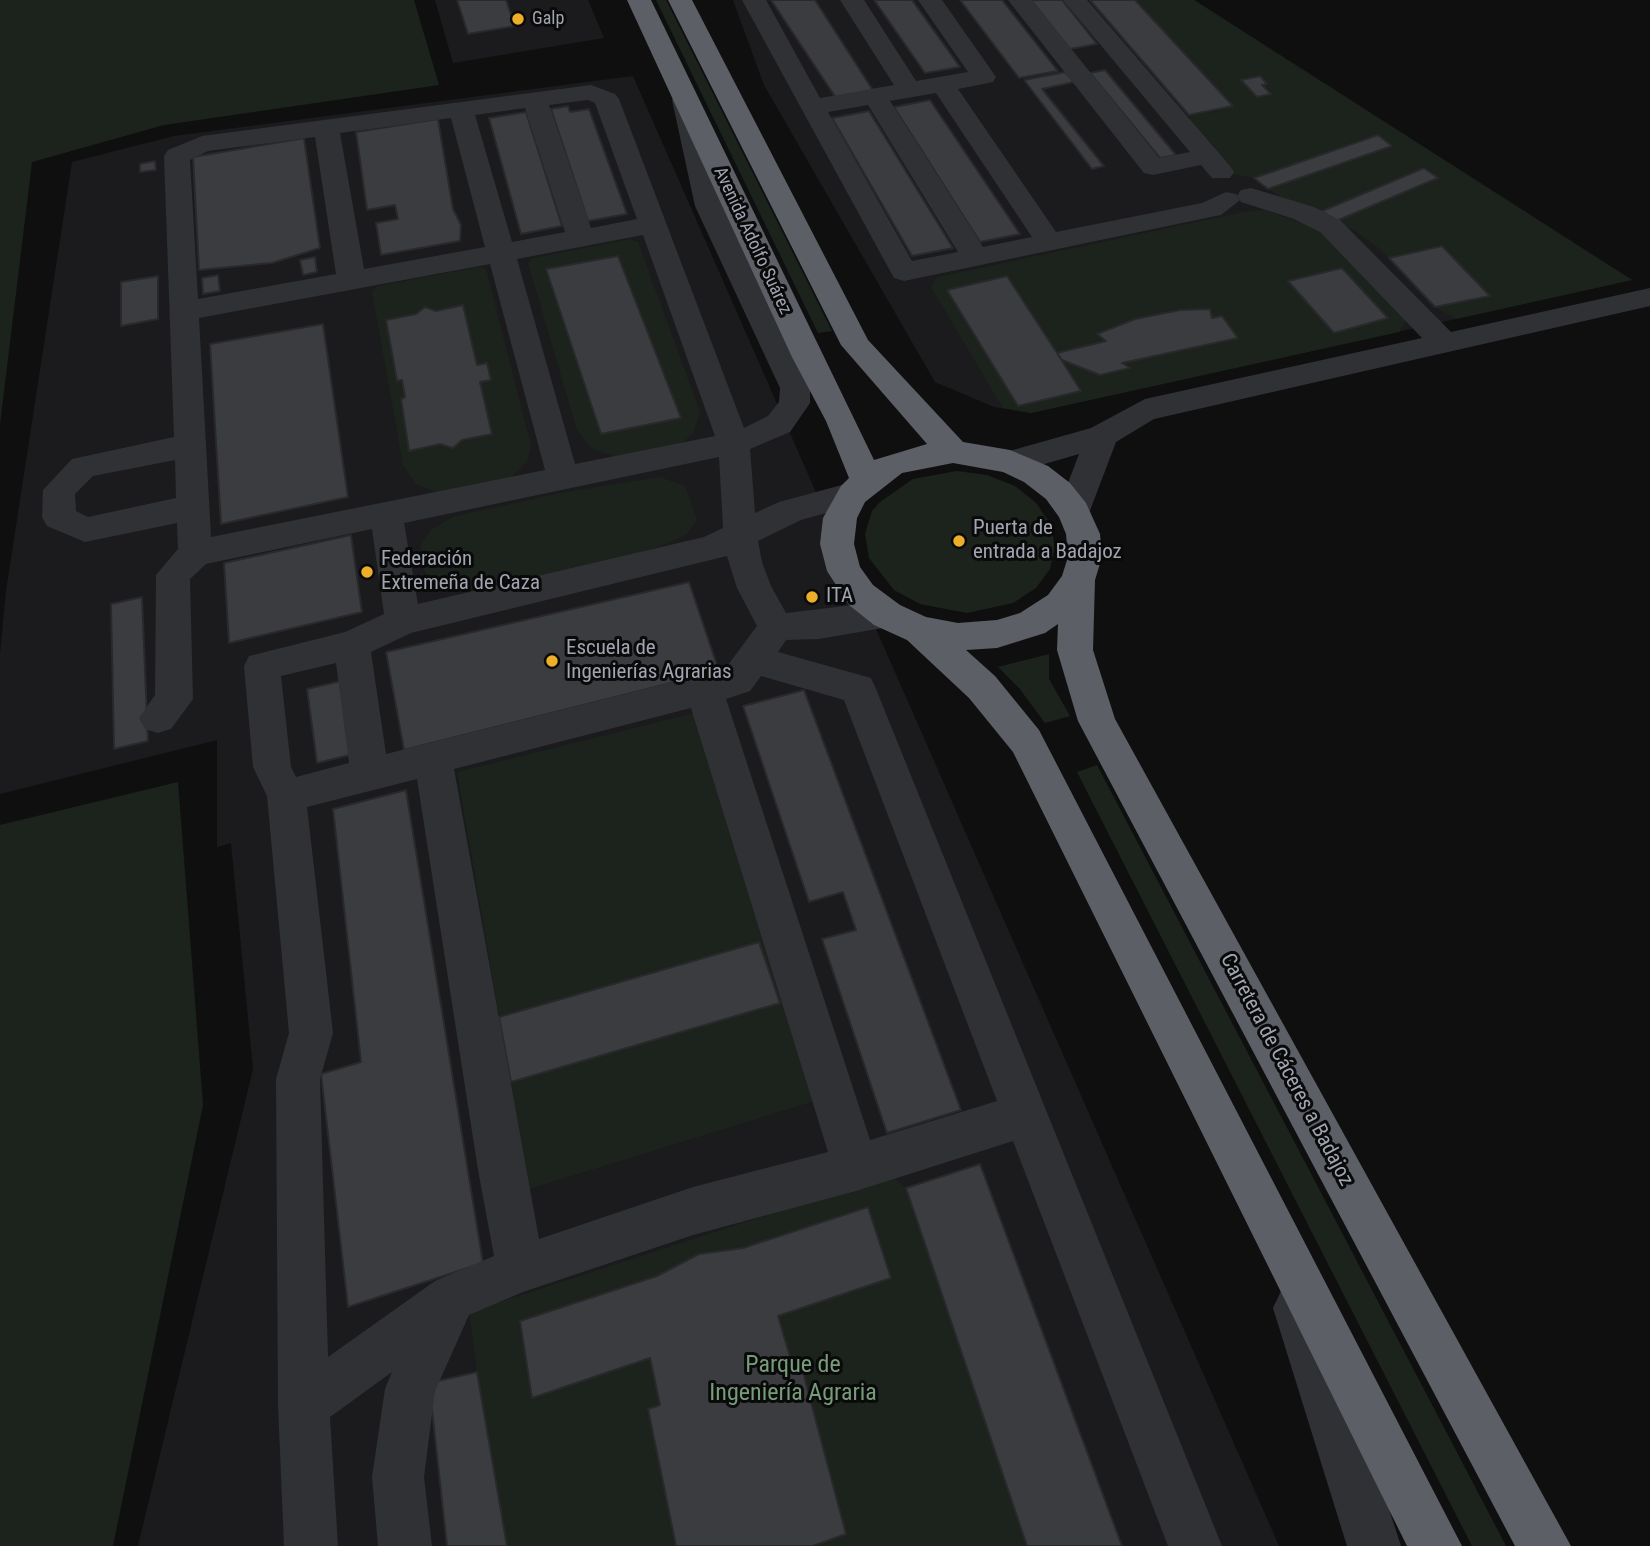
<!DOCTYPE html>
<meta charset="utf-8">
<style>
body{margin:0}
canvas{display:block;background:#0f0f10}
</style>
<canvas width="1650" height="1546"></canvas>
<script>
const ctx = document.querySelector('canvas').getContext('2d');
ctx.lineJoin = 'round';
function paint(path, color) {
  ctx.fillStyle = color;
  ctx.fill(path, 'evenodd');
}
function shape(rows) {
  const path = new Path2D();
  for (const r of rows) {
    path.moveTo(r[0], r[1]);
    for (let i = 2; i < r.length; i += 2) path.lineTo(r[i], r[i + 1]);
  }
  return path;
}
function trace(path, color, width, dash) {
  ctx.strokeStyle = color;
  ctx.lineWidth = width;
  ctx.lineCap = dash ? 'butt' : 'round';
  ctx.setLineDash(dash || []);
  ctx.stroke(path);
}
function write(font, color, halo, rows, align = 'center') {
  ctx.font = font + ' "Roboto Condensed",sans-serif';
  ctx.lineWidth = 6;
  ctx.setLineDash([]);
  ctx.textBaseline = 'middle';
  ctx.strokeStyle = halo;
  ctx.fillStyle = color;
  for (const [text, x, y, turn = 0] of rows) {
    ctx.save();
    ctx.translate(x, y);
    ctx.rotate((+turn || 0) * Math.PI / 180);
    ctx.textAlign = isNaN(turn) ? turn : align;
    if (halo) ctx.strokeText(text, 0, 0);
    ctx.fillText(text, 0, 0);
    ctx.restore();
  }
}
const built = shape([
 [435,0,588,0,604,38,453,63],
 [733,0,1194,0,1632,280,1031,413,994,407,935,382,764,85],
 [633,76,1279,1546,138,1546,253,1069,231,843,217,847,217,740,0,794,0,655,6,591,72,162,174,136]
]);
const green = shape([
 [0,0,414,0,439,85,164,125,32,162,0,424],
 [656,0,666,0,832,331,818,333],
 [1135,0,1194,0,1632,280,1456,319,1435,307,1380,249,1354,230,1286,201,1254,178,1234,174,1194,133,1189,115,1214,112,1232,105],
 [1264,210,1315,227,1406,320,1399,332,1031,413,1003,408,931,287,937,277,1244,212],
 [630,239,638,242,700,412,693,433,679,446,618,458,591,448,577,430,528,263,533,258],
 [479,267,486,269,531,446,527,462,506,482,442,495,416,484,403,465,372,292,377,286],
 [957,471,987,475,1015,486,1036,503,1050,523,1055,546,1050,569,1036,588,1013,603,967,613,920,604,894,590,869,558,865,534,872,511,880,502,913,479],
 [660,477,685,486,697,520,686,535,663,545,631,557,464,591,436,583,428,577,422,565,419,554,422,542,431,530,452,517,565,492],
 [1049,654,1049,679,1070,716,1045,723,1019,688,998,667],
 [699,712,818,1100,529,1189,457,772],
 [1097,765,1506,1546,1472,1546,1077,772],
 [178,782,203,1105,113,1546,0,1546,0,825],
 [890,1175,906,1188,1027,1546,501,1546,469,1312]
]);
const building = shape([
 [457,0,506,0,515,26,468,34,457,0],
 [771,0,815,0,874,92,836,98,771,0],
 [874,0,912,0,960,67,925,73,874,0],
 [960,0,1002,0,1058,71,1019,78,960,0],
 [1031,0,1062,0,1097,44,1070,49,1031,0],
 [1090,0,1135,0,1233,106,1189,115,1090,0],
 [1105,70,1176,155,1160,158,1090,73,1105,70],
 [1065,72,1074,82,1042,89,1104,166,1092,169,1024,80,1065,72],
 [1260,76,1267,84,1262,85,1271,94,1257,97,1241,80,1260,76],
 [930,100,1020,234,980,242,894,107,930,100],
 [568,106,570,112,589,109,627,214,588,221,551,109,568,106],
 [869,111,953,248,912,256,832,118,869,111],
 [526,112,562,226,521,234,489,118,526,112],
 [438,119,453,209,461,225,460,241,381,255,376,223,398,219,395,205,367,210,356,132,438,119],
 [1378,135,1392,146,1268,189,1254,178,1378,135],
 [304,138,320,248,272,263,199,270,193,157,304,138],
 [155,161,156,170,140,172,140,164,155,161],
 [1424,168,1438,178,1336,221,1322,211,1424,168],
 [1442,246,1490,296,1435,307,1389,258,1442,246],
 [618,256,681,418,601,434,546,269,618,256],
 [315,257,317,272,303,275,300,260,315,257],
 [1342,268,1388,318,1334,333,1288,281,1342,268],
 [218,275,220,291,203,294,202,278,218,275],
 [158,276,158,319,121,326,121,282,158,276],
 [1007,276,1057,353,1081,391,1018,406,947,290,1007,276],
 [463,305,477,365,487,363,491,380,480,382,492,434,462,440,453,448,440,444,409,451,401,399,405,397,402,380,397,381,386,320,416,314,425,307,436,311,463,305],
 [1210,309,1212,318,1222,316,1238,338,1122,363,1130,368,1100,375,1062,360,1057,353,1106,341,1097,334,1135,319,1180,310,1210,309],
 [323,324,348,497,221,524,210,344,323,324],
 [351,535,362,612,229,643,224,563,351,535],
 [689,582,719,671,404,750,386,652,689,582],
 [142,597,148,741,114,749,111,604,142,597],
 [341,681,350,755,317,763,307,689,341,681],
 [804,690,961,1110,887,1133,822,939,856,930,843,892,809,902,743,706,804,690],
 [406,790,483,1263,348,1307,321,1074,361,1062,333,809,406,790],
 [759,942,780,1003,511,1082,499,1017,759,942],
 [980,1164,1122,1546,1027,1546,906,1188,980,1164],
 [868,1207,891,1278,778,1316,791,1360,799,1357,846,1534,813,1546,676,1546,648,1409,660,1405,650,1358,532,1398,520,1321,657,1276,699,1254,743,1248,868,1207],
 [477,1372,507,1546,447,1546,429,1383,477,1372]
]);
const minor = shape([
 [742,0,766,0,820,98,894,85,840,0,864,0,916,81,968,72,918,0,942,0,996,77,993,82,958,89,1056,232,1202,203,1226,192,1236,194,1240,200,1221,215,1211,217,904,281,894,278,742,0],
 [936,93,1032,237,983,247,890,101,936,93],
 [868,105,958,252,912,261,828,112,868,105],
 [1008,0,1032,0,1159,158,1190,152,1063,0,1087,0,1230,166,1234,172,1230,178,1212,178,1201,165,1153,175,1144,173,1008,0],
 [591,85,615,94,619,99,744,428,768,416,779,402,780,388,695,206,672,100,676,95,694,95,723,206,810,388,810,403,790,432,750,449,755,513,779,502,853,482,865,486,869,494,865,502,801,520,758,541,762,562,771,586,786,613,887,601,900,605,905,615,900,625,819,639,786,640,778,652,871,678,876,689,1222,1546,1168,1546,1013,1141,856,1191,693,1235,523,1292,469,1315,435,1391,424,1477,432,1546,378,1546,372,1477,385,1389,392,1372,330,1417,338,1546,284,1546,278,1405,276,1079,289,1033,267,796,253,767,244,666,249,656,345,632,384,614,372,529,206,564,190,579,193,699,171,729,158,733,145,729,139,718,155,695,156,575,178,549,177,523,85,542,47,526,42,517,43,490,72,459,174,437,164,156,168,150,202,136,591,85],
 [588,100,595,103,637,219,591,228,549,105,588,100],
 [525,108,565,232,512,242,475,115,525,108],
 [451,118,485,247,364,269,340,133,451,118],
 [315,137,336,274,198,299,190,160,208,151,315,137],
 [643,235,715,436,575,464,517,259,643,235],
 [490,264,545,470,211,537,199,318,490,264],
 [719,457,723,528,704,537,418,604,404,523,719,457],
 [175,460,176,498,88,517,76,511,75,494,93,476,175,460],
 [727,556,737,588,757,626,725,669,386,754,371,652,411,633,727,556],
 [336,663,349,763,296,777,291,767,281,676,336,663],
 [761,676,844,700,997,1101,870,1140,726,699,750,691,761,676],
 [691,708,828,1152,693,1187,539,1239,454,769,691,708],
 [417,779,478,1170,494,1256,435,1281,328,1357,320,1079,333,1033,307,807,417,779],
 [1251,188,1314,207,1340,220,1451,332,1650,288,1650,306,1154,419,1116,442,1086,521,1074,524,1062,521,1057,512,1079,454,1010,474,999,470,994,462,999,454,1091,428,1145,399,1422,338,1320,232,1294,219,1241,202,1237,196,1241,190,1251,188],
 [1298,1283,1315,1291,1323,1308,1401,1546,1347,1546,1273,1308,1281,1291,1298,1283]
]);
const highway = shape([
 [627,0,651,0,874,460,927,444,841,345,668,0,692,0,868,340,963,442,1010,450,1048,466,1070,483,1086,503,1100,534,1102,557,1095,580,1093,650,1115,719,1571,1546,1515,1546,1078,721,1057,650,1058,624,1045,633,997,648,966,650,995,676,1039,730,1462,1546,1407,1546,1013,752,969,698,907,640,874,625,849,605,827,571,820,544,823,518,841,486,849,478,826,421,792,357,627,0],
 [953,463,1003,472,1024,482,1046,499,1059,517,1066,534,1068,557,1062,576,1048,595,1020,613,997,620,958,623,926,617,900,605,873,585,860,567,854,544,857,518,865,502,902,473,953,463]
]);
const markers = [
 [518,19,7,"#edae2a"],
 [959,541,7,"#edae2a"],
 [367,572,7,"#edae2a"],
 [812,597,7,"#edae2a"],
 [552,661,7,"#edae2a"]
];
const farPoinames = [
 ["Galp",532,19]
];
const farStreetnames = [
 ["Avenida Adolfo Suárez",752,241,65]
];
const poiNames = [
 ["Puerta de",973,529],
 ["entrada a Badajoz",973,553],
 ["Federación",381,560],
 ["Extremeña de Caza",381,584],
 ["ITA",826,597],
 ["Escuela de",566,649],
 ["Ingenierías Agrarias",566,673]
];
const streetNames = [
 ["Carretera de Cáceres a Badajoz",1286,1070,62]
];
const nearParknames = [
 ["Parque de",793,1366],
 ["Ingeniería Agraria",793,1394]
];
paint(built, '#1b1b1d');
paint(green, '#1b231c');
paint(building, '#3b3c40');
trace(building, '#29292c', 2);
paint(minor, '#303135');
paint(highway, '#5c5f66');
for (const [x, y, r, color] of markers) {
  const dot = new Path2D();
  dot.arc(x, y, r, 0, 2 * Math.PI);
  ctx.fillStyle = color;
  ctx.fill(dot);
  trace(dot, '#0a0a0b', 2.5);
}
write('18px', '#a0a5b1', '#0a0a0b', farPoinames, 'left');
write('18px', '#a0a5b1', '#0a0a0b', farStreetnames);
write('21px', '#a0a5b1', '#0a0a0b', poiNames, 'left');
write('21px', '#a0a5b1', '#0a0a0b', streetNames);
write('24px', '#779c7a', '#0a0a0b', nearParknames);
</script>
